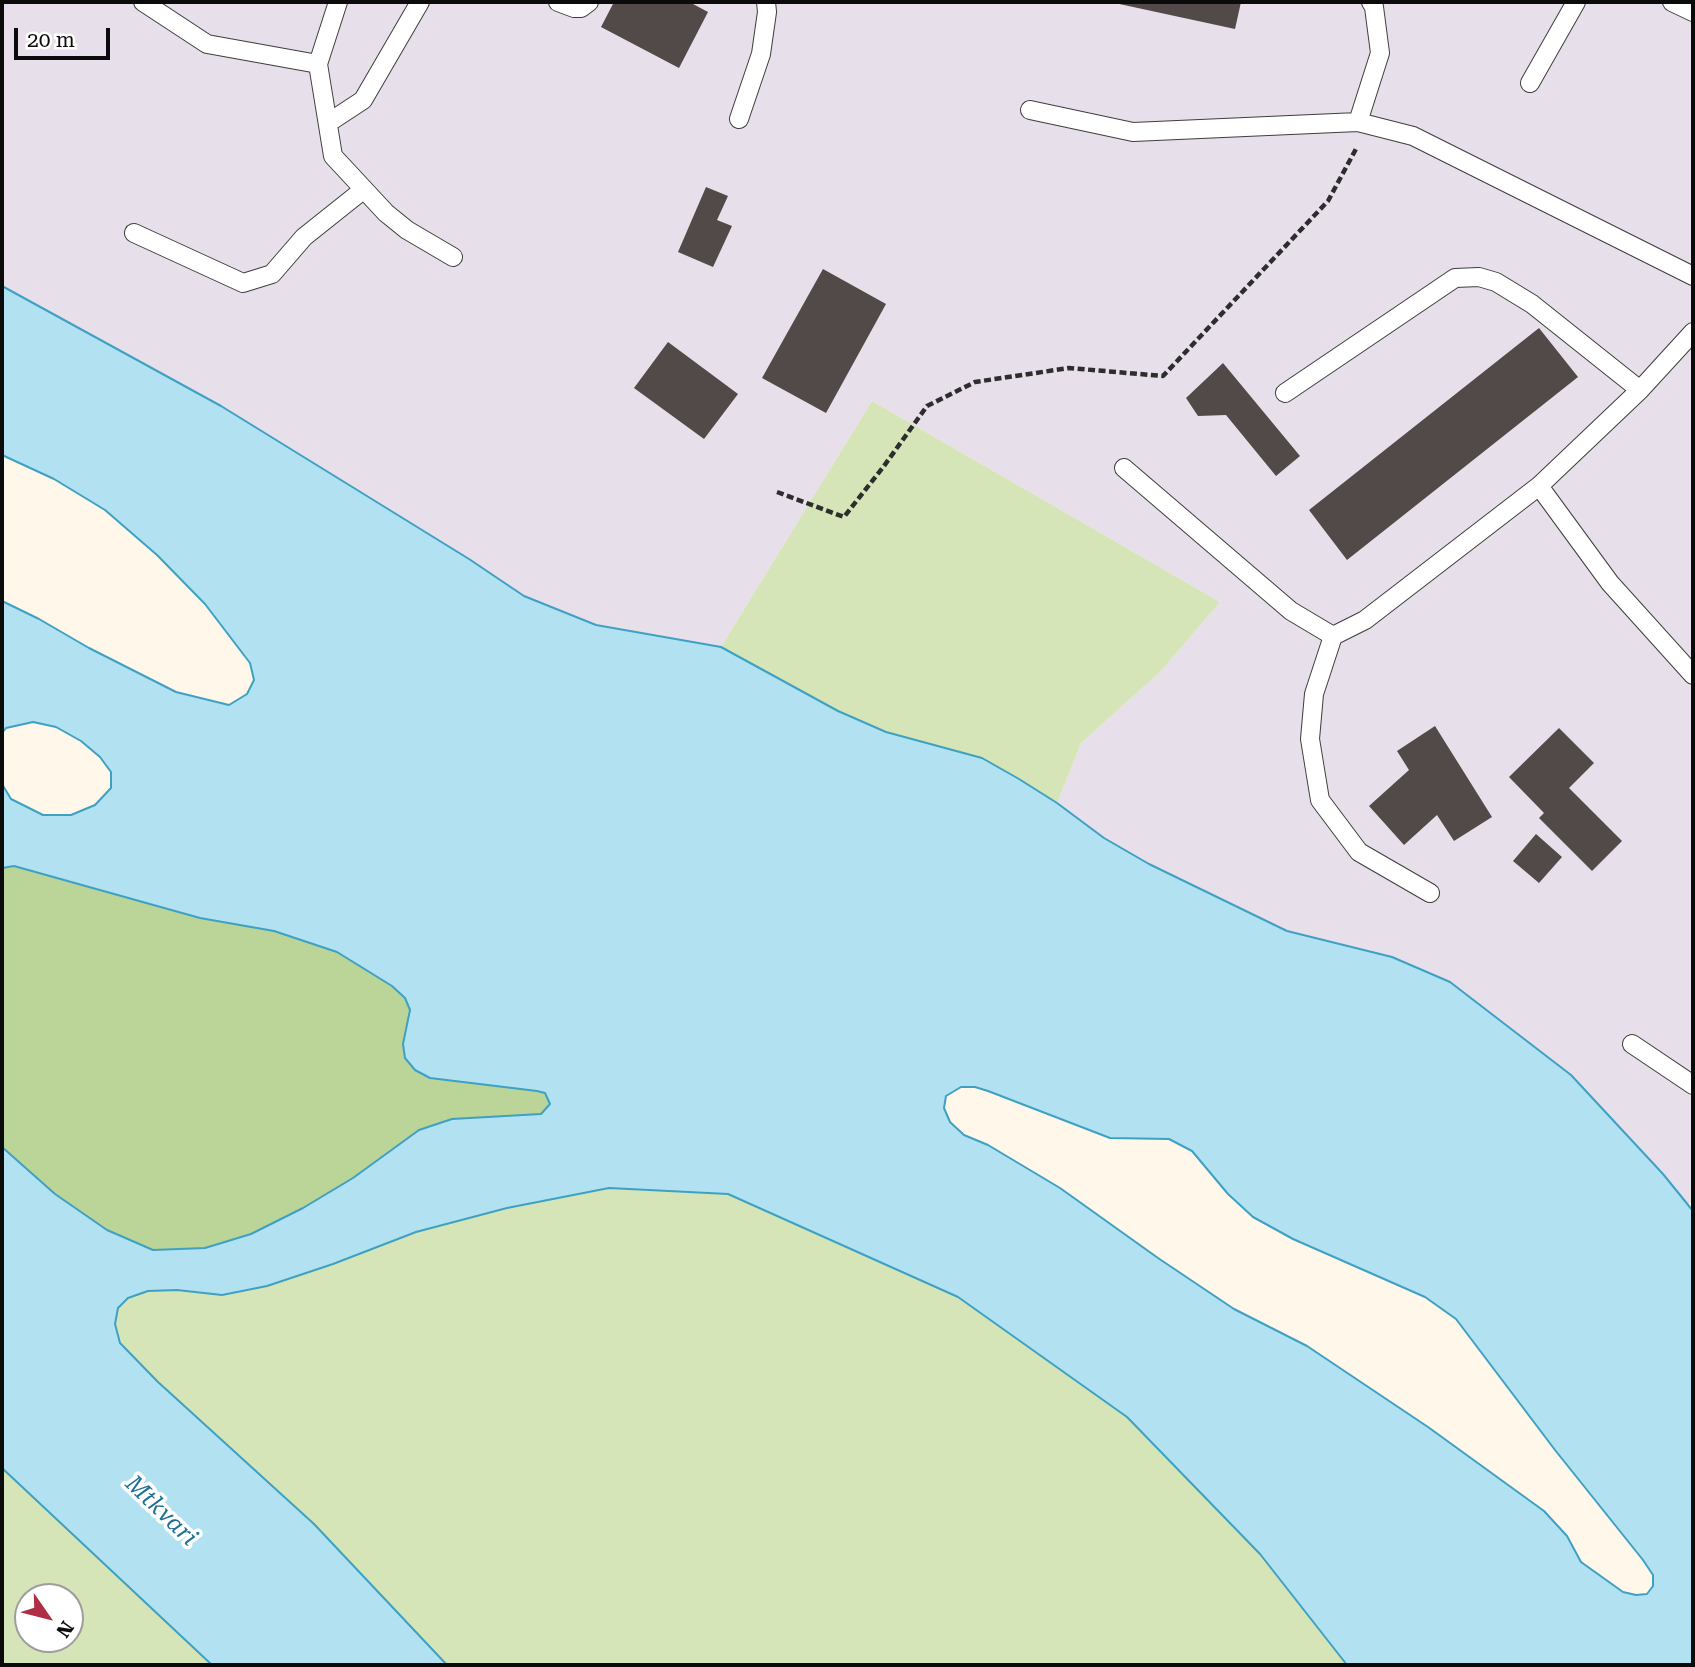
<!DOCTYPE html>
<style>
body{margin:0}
#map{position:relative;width:1695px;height:1667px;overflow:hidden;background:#fef7ea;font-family:"Roboto Serif",serif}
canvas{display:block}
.frame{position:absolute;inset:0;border:4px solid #0b0b0b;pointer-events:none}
.north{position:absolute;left:14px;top:1583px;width:70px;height:70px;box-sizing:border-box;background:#fff;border:2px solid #9d9d9d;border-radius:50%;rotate:125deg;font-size:19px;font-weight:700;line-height:28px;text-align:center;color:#0b0b0b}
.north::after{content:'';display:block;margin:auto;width:24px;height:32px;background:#b02d46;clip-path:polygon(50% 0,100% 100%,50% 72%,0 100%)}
.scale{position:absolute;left:14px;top:28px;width:96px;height:32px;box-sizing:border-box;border:4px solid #0b0b0b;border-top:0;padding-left:9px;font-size:21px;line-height:24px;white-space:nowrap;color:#0b0b0b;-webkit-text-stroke:5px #fff;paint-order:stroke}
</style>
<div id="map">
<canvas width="1695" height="1667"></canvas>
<div class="frame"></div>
<div class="north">N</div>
<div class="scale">20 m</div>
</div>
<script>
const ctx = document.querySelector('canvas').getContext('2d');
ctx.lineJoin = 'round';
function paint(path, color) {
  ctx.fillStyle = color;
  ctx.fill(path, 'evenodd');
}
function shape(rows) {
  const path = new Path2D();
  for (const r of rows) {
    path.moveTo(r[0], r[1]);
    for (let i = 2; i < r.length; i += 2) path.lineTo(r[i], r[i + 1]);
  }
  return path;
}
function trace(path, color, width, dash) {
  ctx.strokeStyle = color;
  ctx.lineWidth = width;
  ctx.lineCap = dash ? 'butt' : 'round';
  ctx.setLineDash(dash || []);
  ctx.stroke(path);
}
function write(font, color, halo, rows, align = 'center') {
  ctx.font = font + ' "Roboto Serif",serif';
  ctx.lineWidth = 7;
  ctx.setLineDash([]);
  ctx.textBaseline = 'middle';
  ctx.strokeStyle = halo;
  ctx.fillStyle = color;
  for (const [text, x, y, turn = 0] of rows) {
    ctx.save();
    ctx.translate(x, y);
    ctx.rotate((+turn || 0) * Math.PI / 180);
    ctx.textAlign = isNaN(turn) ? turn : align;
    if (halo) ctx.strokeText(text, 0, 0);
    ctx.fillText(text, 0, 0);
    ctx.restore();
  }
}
const industrial = shape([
 [2,2,1693,2,1693,1199,1688,1205,1663,1174,1571,1075,1450,982,1335,944,1287,931,1149,864,1104,838,1057,803,1081,743,1161,671,1220,602,872,401,721,647,596,625,524,596,469,559,221,406,2,286]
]);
const green = shape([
 [872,401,1220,602,1161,671,1081,743,1057,803,982,758,886,732,838,711,721,647],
 [609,1188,728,1194,957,1297,1127,1417,1260,1554,1347,1665,447,1665,314,1524,158,1382,120,1343,115,1324,118,1308,128,1298,147,1291,177,1290,333,1264,416,1232,507,1208],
 [2,1465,193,1646,212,1665,2,1665],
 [28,1597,70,1597,70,1639,28,1639]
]);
const forest = shape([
 [14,866,200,918,274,931,337,952,392,986,405,998,410,1010,403,1044,405,1057,415,1070,430,1078,537,1091,544,1093,550,1104,542,1114,478,1118,419,1130,353,1178,303,1208,251,1234,205,1248,153,1250,107,1230,55,1194,2,1147,2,868]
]);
const water = shape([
 [2,286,221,406,469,559,524,596,596,625,721,647,838,711,886,732,982,758,1019,779,1057,803,1104,838,1149,864,1287,931,1392,957,1450,982,1571,1075,1663,1174,1693,1211,1693,1665,1347,1665,1260,1554,1127,1417,958,1297,728,1194,609,1188,507,1208,416,1232,333,1264,267,1286,222,1295,177,1290,148,1291,128,1298,118,1308,115,1324,120,1343,158,1382,314,1524,447,1665,212,1665,2,1468,2,1147,55,1194,107,1230,153,1250,205,1248,251,1234,303,1208,353,1178,419,1130,452,1119,541,1114,550,1104,545,1093,537,1091,430,1078,415,1070,405,1058,403,1044,410,1010,405,998,392,986,337,952,274,931,200,918,14,866,2,868,2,784,11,799,43,815,71,815,95,805,111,788,111,772,100,757,81,741,56,727,33,722,6,728,2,733,2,601,39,619,89,648,176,692,229,705,247,694,254,680,250,663,205,604,157,555,105,510,54,479,2,455,2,286],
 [961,1087,975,1087,988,1091,1110,1138,1169,1139,1192,1151,1228,1194,1253,1217,1293,1239,1425,1297,1456,1319,1555,1450,1643,1560,1653,1575,1653,1586,1647,1594,1636,1595,1623,1592,1581,1562,1567,1536,1544,1511,1428,1427,1307,1346,1234,1309,1158,1258,1060,1188,988,1145,964,1135,950,1122,944,1108,946,1096,961,1087]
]);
const building = shape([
 [614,2,694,2,693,4,708,12,679,68,601,27],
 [1110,2,1241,2,1235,29],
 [706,187,728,196,717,220,732,226,713,267,678,252],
 [823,269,886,304,826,413,762,378],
 [1539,328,1578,377,1347,560,1309,510],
 [668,342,738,394,704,439,634,388],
 [1223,363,1300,456,1276,476,1226,415,1198,416,1186,398],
 [1435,726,1492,817,1454,841,1437,815,1404,845,1369,806,1409,770,1397,751],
 [1559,728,1594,763,1569,788,1622,841,1592,871,1539,818,1544,813,1509,777],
 [1536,834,1562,857,1539,883,1513,861]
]);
const path = shape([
 [777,492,844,517,884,466,927,406,975,382,1069,368,1163,376,1328,201,1357,147]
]);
const service = shape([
 [143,2,207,44,318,64],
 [338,2,318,64,333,156,386,213,407,230,453,257],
 [558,2,574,8,581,8,589,2],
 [1672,2,1693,12],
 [1530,83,1576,2],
 [1030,110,1133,132,1358,122,1413,136,1693,276],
 [739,119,761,54,767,12,766,2],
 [1358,122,1380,53,1374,7,1371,2],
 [328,123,363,100,420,2],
 [134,233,243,283,272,274,304,237,363,190],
 [1285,393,1455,278,1479,277,1496,282,1532,304,1640,390],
 [1124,468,1291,611,1333,636,1365,620,1539,486,1640,390,1693,332],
 [1539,486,1610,583,1693,675],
 [1333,636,1314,694,1310,739,1320,800,1359,852,1430,893],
 [1632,1044,1693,1085]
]);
const waterNames = [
 ["Mtkvari",161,1511,44]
];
paint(industrial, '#e7dfe9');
paint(green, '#d5e5b7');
paint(forest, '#bbd497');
paint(water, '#b2e2f1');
trace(water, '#3ea1c3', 2);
paint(building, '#524a48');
trace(service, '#3e3e3e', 20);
trace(path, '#2d2d2d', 4.5, [7, 3.5]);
trace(service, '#fff', 18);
write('italic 24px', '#1e7092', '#fff', waterNames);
</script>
